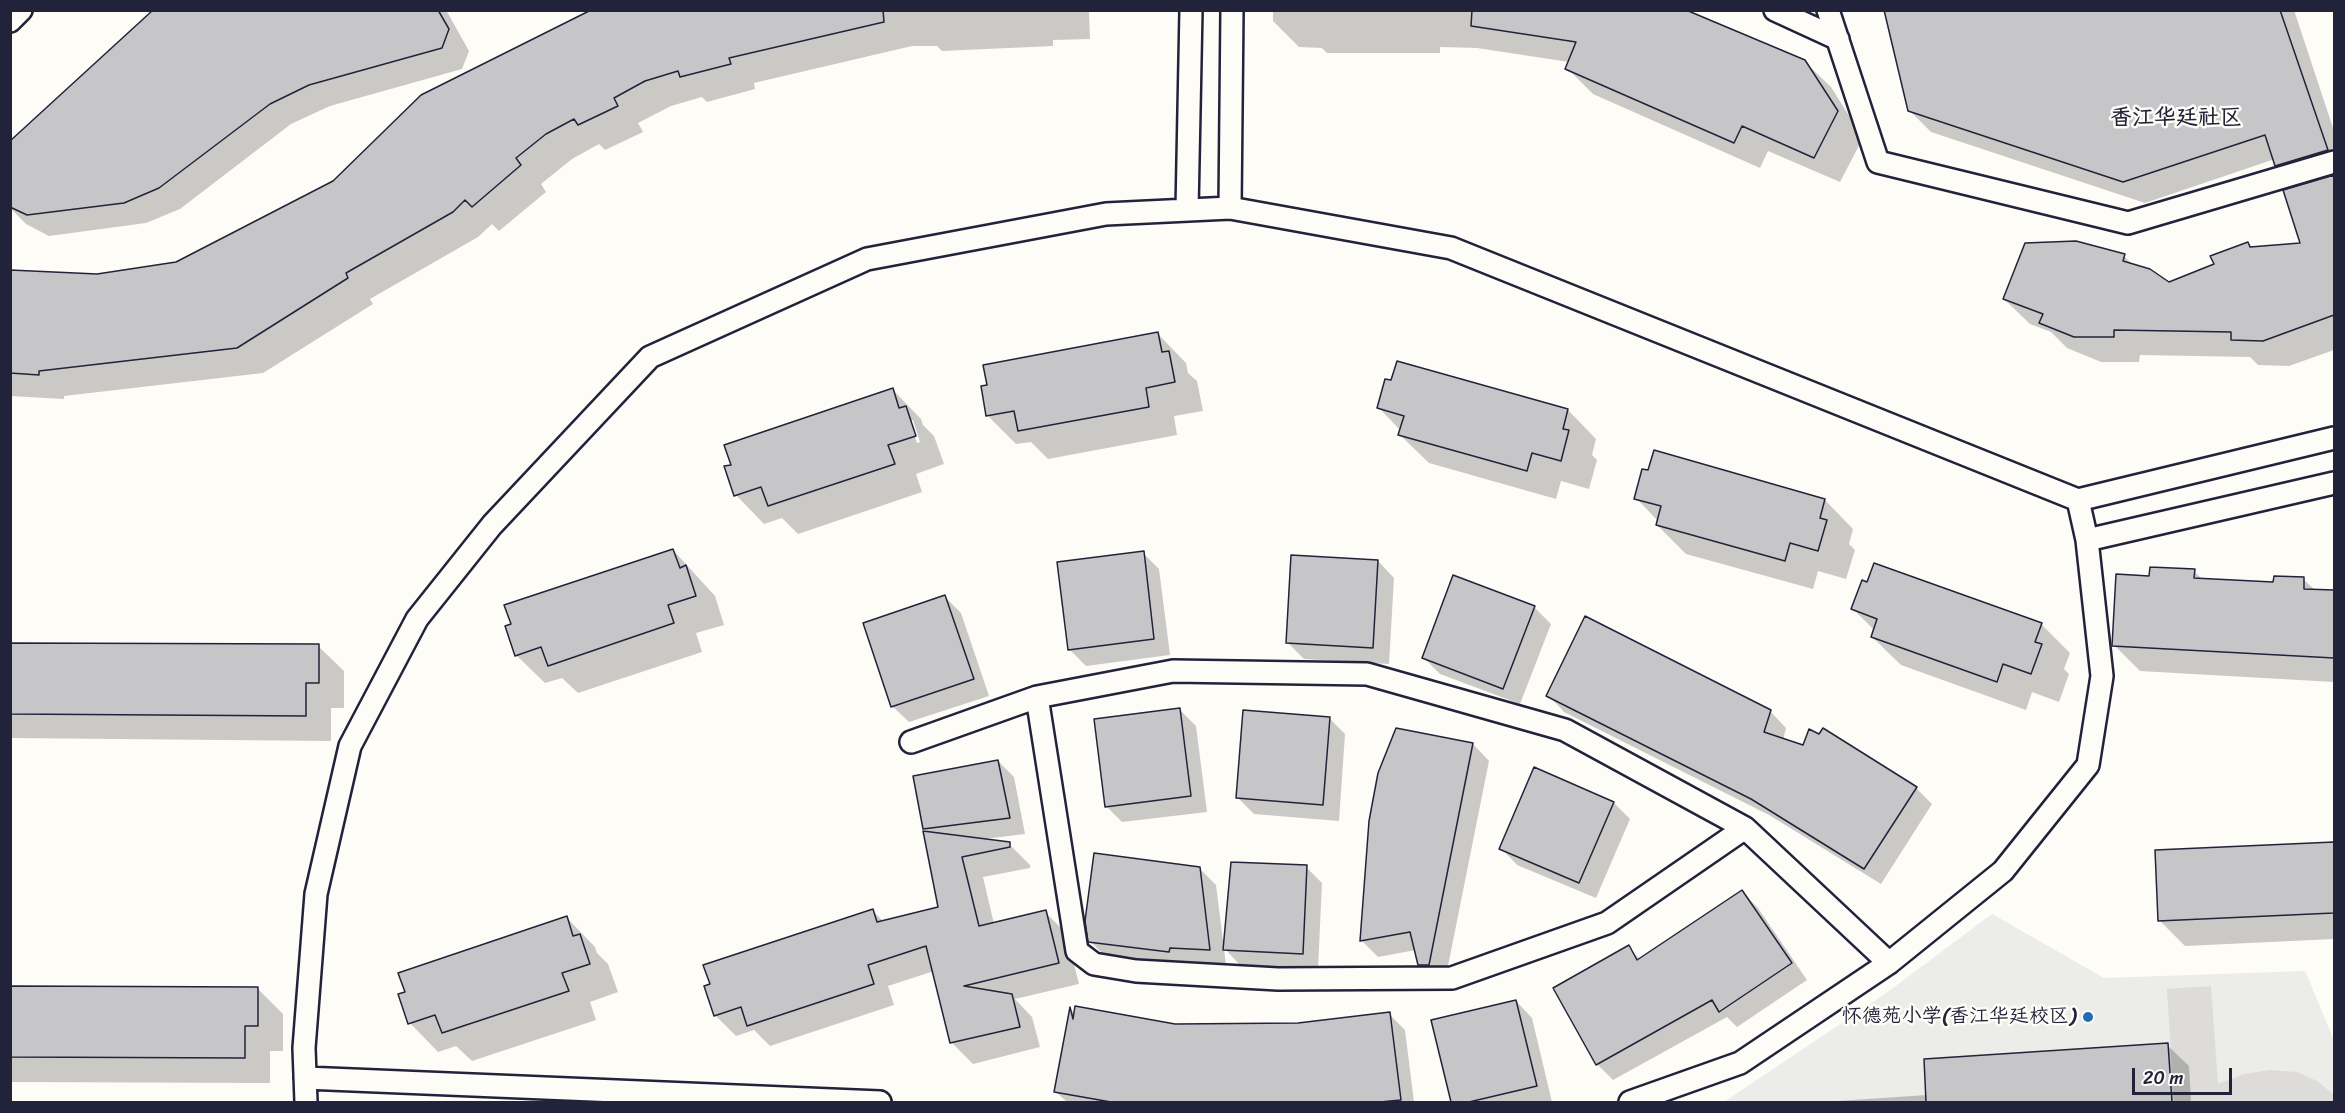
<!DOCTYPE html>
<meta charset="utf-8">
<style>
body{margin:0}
#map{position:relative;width:2345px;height:1113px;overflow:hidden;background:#fdfcf7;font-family:Sriracha,sans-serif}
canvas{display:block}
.frame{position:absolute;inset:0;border:12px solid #22223b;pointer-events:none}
.scale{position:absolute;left:2132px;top:1068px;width:100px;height:27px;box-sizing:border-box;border:3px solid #22223b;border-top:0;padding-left:8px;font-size:18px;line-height:21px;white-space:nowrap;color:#22223b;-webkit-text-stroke:4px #fdfcf7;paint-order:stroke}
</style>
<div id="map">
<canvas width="2345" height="1113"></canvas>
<div class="frame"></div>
<div class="scale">20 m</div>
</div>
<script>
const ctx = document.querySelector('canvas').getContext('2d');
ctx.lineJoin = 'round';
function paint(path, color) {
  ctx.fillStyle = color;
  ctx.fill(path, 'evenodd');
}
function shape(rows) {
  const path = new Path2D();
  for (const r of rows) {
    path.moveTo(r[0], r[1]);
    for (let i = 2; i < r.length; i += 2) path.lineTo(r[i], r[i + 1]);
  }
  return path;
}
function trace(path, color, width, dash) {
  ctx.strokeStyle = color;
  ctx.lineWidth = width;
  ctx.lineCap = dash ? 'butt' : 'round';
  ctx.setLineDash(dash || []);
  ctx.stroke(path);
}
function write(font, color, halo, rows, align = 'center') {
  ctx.font = font + ' Sriracha,"LXGW WenKai TC",sans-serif';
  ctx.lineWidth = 5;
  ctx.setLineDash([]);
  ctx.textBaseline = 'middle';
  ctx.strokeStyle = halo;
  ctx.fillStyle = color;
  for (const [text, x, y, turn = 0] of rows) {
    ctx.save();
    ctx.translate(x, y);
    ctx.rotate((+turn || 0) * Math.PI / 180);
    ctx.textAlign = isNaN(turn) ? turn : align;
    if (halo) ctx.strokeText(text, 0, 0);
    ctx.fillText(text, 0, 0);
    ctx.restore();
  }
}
const built = shape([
 [1992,914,2104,978,2305,971,2334,1040,2334,1102,1724,1102,1885,994]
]);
const green = shape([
 [2211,986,2218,1084,2244,1074,2270,1070,2297,1072,2317,1081,2334,1095,2334,1102,2174,1102,2167,989]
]);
const shadow = shape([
 [155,10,446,10,469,51,462,69,330,106,291,124,180,209,146,223,49,236,26,224,10,208,10,143],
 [595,10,1089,10,1090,39,1053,40,1053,46,942,51,937,46,912,46,754,83,755,89,707,102,702,97,671,106,638,123,643,132,605,150,599,144,572,159,541,184,546,192,499,231,492,224,478,237,370,299,373,304,263,373,64,396,64,399,10,396,10,272,97,275,176,264,334,182],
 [1273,10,1682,10,1804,61,1831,87,1863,138,1840,182,1768,151,1760,168,1593,94,1567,68,1569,62,1477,48,1440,47,1440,53,1327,53,1322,48,1299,47,1273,21],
 [1885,10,2294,10,2334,131,2334,350,2289,366,2258,365,2250,357,2140,355,2139,362,2101,362,2067,348,2051,332,2030,324,2004,299,2124,256,2134,266,2169,283,2216,265,2248,243,2253,248,2302,245,2299,187,2277,165,2275,159,2145,203,1931,132,1909,110],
 [1158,334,1186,363,1188,373,1197,381,1203,411,1174,416,1177,435,1048,459,1031,442,1016,444,988,416],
 [893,390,921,419,923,425,934,436,944,464,916,474,922,492,798,534,782,518,764,524,736,495],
 [909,420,913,420,920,442,917,443],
 [1379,408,1568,410,1596,439,1592,455,1597,460,1589,489,1561,481,1556,499,1429,463,1400,435,1401,431],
 [1636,498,1825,500,1853,529,1849,544,1855,550,1846,579,1818,571,1813,589,1686,554,1657,525,1658,521],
 [673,550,715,596,724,625,696,633,702,652,578,693,562,678,545,683,516,655],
 [1143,553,1159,569,1170,655,1086,666,1069,649],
 [1378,561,1394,578,1389,664,1304,659,1288,643],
 [2194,571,2203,580,2275,583,2303,579,2316,591,2334,592,2334,682,2140,671,2114,645,2150,578],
 [945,597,961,613,989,696,909,722,892,706],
 [1534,607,1551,624,1520,704,1440,674,1424,658],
 [1853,609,2041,624,2070,653,2064,669,2069,674,2059,702,2032,692,2026,710,1901,665,1872,637,1875,631],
 [10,644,318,646,344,671,344,708,331,708,331,741,10,738],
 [1548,695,1770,711,1786,728,1783,740,1916,788,1932,804,1881,884,1769,815,1564,712],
 [1180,710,1196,726,1207,812,1122,822,1106,806],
 [1329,718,1345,734,1339,821,1254,814,1237,797],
 [1473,744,1489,761,1445,981,1436,981,1420,965,1416,950,1378,957,1362,941,1371,821],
 [998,761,1014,777,1025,834,984,839,1009,844,1030,865,1030,868,983,877,994,924,1045,912,1066,933,1079,984,1015,999,1032,1017,1040,1047,973,1064,951,1042,934,971,888,986,894,1005,770,1046,754,1030,736,1036,715,1015,872,910,884,922,940,908,929,833,924,828],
 [1535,769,1614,803,1630,819,1596,898,1517,865,1501,848],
 [2334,843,2334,939,2185,946,2159,920,2156,851],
 [1306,867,1322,883,1318,969,1241,966,1224,948],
 [1199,868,1216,885,1226,965,1186,963,1185,968,1106,957,1090,941],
 [1742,892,1758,908,1807,980,1737,1027,1727,1017,1613,1080,1597,1064,1628,947,1641,960],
 [567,918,595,947,597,953,608,964,618,992,590,1002,596,1020,472,1061,456,1046,438,1052,410,1023],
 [10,987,258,989,283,1014,283,1051,270,1051,270,1083,10,1082],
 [1516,1001,1532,1018,1552,1102,1453,1102,1433,1022],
 [1071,1010,1075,1014,1174,1025,1298,1025,1389,1014,1405,1030,1414,1102,1067,1102,1056,1092],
 [2167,1045,2189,1066,2191,1102,1837,1102,1837,1101,1927,1095]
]);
const building = shape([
 [153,10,438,10,449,29,442,48,309,85,270,104,159,188,124,203,27,215,10,207,10,141,153,10],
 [591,10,883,10,884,22,729,58,731,64,680,77,678,71,645,81,614,98,618,106,578,125,574,119,546,134,516,158,521,165,472,207,465,200,453,212,346,273,348,278,237,348,39,371,39,375,10,373,10,270,97,274,176,262,333,181,421,95,591,10],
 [1472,10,1686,10,1805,60,1838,111,1814,158,1742,126,1734,143,1565,69,1576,42,1471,26,1472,10],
 [1884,10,2280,10,2328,150,2275,166,2265,135,2123,182,1908,111,1884,10],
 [2334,175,2334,315,2263,341,2231,340,2231,332,2114,330,2114,337,2074,337,2039,323,2043,314,2003,299,2025,243,2076,241,2125,254,2123,261,2150,269,2169,282,2214,264,2210,256,2248,242,2250,247,2300,243,2283,190,2334,175],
 [1158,332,1162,352,1169,351,1175,382,1146,388,1149,407,1018,431,1014,411,986,416,981,386,987,385,983,365,1158,332],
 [1397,361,1568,409,1563,429,1569,430,1561,461,1532,453,1527,471,1398,435,1404,416,1377,408,1385,379,1391,380,1397,361],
 [893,388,899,408,906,406,916,436,888,445,895,464,768,506,761,487,734,496,724,466,731,465,724,445,893,388],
 [1654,450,1825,499,1820,518,1827,520,1818,551,1790,543,1785,561,1656,525,1661,506,1634,499,1642,469,1648,470,1654,450],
 [673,549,680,568,686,565,696,596,668,605,674,623,548,666,541,647,515,656,505,626,511,624,504,605,673,549],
 [1144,551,1154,639,1068,650,1057,562,1144,551],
 [1291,555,1378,560,1373,648,1286,643,1291,555],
 [1874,563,2042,623,2035,642,2042,644,2031,674,2003,664,1997,682,1871,637,1877,619,1851,609,1862,580,1867,582,1874,563],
 [2150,567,2195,569,2194,578,2273,582,2274,576,2304,577,2304,589,2334,590,2334,658,2112,646,2116,574,2149,576,2150,567],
 [1453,575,1535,606,1503,689,1422,658,1453,575],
 [945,595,974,679,891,707,863,623,945,595],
 [1585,616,1771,710,1764,732,1803,745,1809,729,1819,734,1823,728,1917,787,1864,869,1751,799,1546,696,1585,616],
 [10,643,319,644,319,683,306,683,306,716,10,714,10,643],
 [1180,708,1191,796,1105,807,1094,719,1180,708],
 [1243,710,1330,717,1323,805,1236,798,1243,710],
 [1396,728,1473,743,1429,965,1418,965,1410,932,1360,941,1369,821,1378,773,1396,728],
 [998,760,1010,818,923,829,913,776,998,760],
 [1534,767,1614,802,1579,883,1499,849,1534,767],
 [923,831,1010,842,1010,847,962,857,979,926,1046,910,1059,963,964,986,1012,994,1020,1027,950,1043,926,946,868,965,874,984,747,1026,741,1007,714,1016,704,986,710,984,703,965,873,909,877,922,938,907,923,831],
 [2334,842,2334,913,2158,921,2155,850,2334,842],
 [1094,853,1200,867,1210,950,1170,948,1169,952,1088,942,1085,921,1094,853],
 [1231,862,1307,865,1303,954,1223,950,1231,862],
 [1742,890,1792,963,1719,1012,1712,1000,1596,1065,1553,988,1629,945,1637,960,1742,890],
 [567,916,573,936,580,934,590,964,562,973,569,991,442,1033,435,1015,408,1024,398,994,405,992,398,973,567,916],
 [10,986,258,987,258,1026,245,1026,245,1058,10,1057,10,986],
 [1516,1000,1537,1086,1469,1102,1451,1102,1431,1020,1516,1000],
 [1075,1006,1175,1024,1298,1023,1390,1012,1401,1100,1380,1102,1111,1102,1054,1092,1070,1007,1073,1019,1075,1006],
 [2168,1043,2172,1102,1926,1102,1924,1059,2168,1043]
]);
const service = shape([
 [1775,10,1838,39],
 [1828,10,1878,162,2128,223,2334,162],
 [10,21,21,10],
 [1230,208,1232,10],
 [1187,210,1191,10],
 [2078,500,2334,438],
 [2087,540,2334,483],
 [1037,697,1077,951,1094,964,1136,971,1278,979,1452,978,1607,923,1745,828],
 [911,742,1037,697,1173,671,1367,674,1565,730,1745,828,1889,963],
 [305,1078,880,1102],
 [306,1102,304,1048,316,894,350,746,417,619,492,525,650,357,867,259,1106,214,1230,208,1451,248,2078,500,2087,540,2102,676,2088,765,2003,871,1889,963,1740,1063,1630,1102]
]);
const markers = [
 [2088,1017,6,"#1f6fb2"]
];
const poiNames = [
 ["怀德苑小学(香江华廷校区)",2076,1017]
];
const quarterNames = [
 ["香江华廷社区",2176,118]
];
paint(built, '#ecece9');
paint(green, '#dddcdb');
paint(shadow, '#0003');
paint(building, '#c6c6c8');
trace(building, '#22223b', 1.5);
trace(service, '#22223b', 26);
trace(service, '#fdfcf7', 21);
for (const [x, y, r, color] of markers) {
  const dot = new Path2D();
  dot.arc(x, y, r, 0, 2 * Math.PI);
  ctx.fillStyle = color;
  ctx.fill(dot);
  trace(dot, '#fdfcf7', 2);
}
write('20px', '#22223b', '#fdfcf7', poiNames, 'right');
write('bold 22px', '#22223b', '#fdfcf7', quarterNames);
</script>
